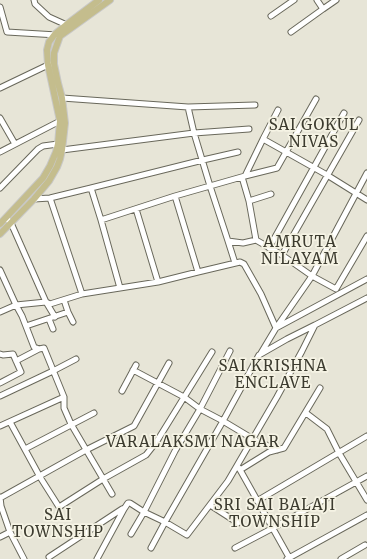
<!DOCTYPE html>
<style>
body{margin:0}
canvas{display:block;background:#e7e5d7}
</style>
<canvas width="367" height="559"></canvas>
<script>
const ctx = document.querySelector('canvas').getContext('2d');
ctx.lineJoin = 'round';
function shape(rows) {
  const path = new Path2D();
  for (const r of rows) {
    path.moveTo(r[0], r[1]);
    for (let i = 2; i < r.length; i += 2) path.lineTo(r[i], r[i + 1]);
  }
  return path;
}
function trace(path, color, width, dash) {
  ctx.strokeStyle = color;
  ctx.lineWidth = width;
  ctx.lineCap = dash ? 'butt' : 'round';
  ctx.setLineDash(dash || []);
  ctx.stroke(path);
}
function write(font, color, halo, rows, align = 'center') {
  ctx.font = font + ' Merriweather,serif';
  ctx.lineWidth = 3.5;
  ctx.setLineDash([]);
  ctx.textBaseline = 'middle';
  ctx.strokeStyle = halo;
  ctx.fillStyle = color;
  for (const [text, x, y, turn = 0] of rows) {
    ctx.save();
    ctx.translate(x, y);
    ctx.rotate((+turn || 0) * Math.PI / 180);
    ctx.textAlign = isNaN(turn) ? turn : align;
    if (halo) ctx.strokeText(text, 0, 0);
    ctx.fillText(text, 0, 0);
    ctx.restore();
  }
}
const minor = shape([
 [34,0,35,4,49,17,69,26],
 [317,0,323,9,336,0],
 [0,7,7,32,57,35],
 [271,16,294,0],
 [291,32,323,9],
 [0,88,48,65,52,64],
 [62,98,188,107,255,105],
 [188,107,194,133,210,186,228,241,243,243,256,240],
 [0,118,15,144],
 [263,139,327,175,367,200],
 [62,150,194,133,249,129],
 [0,152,60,121],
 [245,176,263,139,278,110],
 [242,177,249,201,256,240,282,255,312,276,336,289,367,236],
 [0,188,38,149,43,146,58,144],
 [91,188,101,220,175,196,245,176,277,168,316,99],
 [175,196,198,272],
 [50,198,82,294],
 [34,199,50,198,91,188,203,160,238,152],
 [249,201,271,194],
 [136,209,158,282],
 [6,218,11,223,46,302,55,317],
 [101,220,120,288],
 [228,241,235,263],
 [269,248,344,113],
 [282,255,359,120],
 [0,270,16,305,22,316,34,347,39,349,44,348,64,397,64,408,71,424,112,494],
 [64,300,68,312,73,322],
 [0,312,16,305,46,302,50,304,82,294,158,282,198,272,240,262,244,264,261,294,276,328,367,279],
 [49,319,53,329],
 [26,326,68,312],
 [261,353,276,328,312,276,367,173],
 [0,354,3,355,13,354,21,372,0,383],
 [16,361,39,349],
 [133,370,184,397,200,409,223,421,253,439,277,450],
 [122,391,136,365],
 [0,396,53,371,76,359],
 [306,413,327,429,339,453,367,500],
 [10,422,40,477,59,507,103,479,146,455,157,441,212,352],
 [0,426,64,397],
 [25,449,94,413],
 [239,468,290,559],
 [240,470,269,452,284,448,320,388],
 [0,497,1,506,10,532,24,559],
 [0,498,86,450,134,426,169,363],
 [257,501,367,436],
 [210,505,238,523],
 [131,534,144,512,175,451,200,409,230,351],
 [0,537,10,532],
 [151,548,165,522,223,421,259,355,287,339,315,325],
 [235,548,273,528,367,476],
 [49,557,122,509],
 [97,559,124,509,128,503,130,503,144,512,165,522,187,535,228,481,277,397,302,351,315,325,367,298],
 [287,559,367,515],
 [341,559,365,545]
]);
const major = shape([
 [0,224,43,178,50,166,56,152,58,144,60,121,48,65,47,50,49,42,55,34,66,25,99,0],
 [0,234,34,199,49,181,57,167,60,159,62,150,65,123,62,98,58,83,54,64,54,53,60,36,110,0]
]);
const neighbourhoodNames = [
 ["SAI GOKUL",314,126],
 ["NIVAS",314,143],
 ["AMRUTA",300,243],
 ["NILAYAM",300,260],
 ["SAI KRISHNA",273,367],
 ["ENCLAVE",273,384],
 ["VARALAKSMI NAGAR",193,443],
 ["SRI SAI BALAJI",275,506],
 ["TOWNSHIP",275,523],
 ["SAI",58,516],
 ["TOWNSHIP",58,533]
];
trace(minor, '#69685b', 7);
trace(major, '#c8c8c7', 8);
trace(minor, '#fff', 5);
trace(major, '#c4bd8d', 6);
ctx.letterSpacing = '1px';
write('15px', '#3c3b2f', '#f5f3e4', neighbourhoodNames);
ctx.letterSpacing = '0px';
</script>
